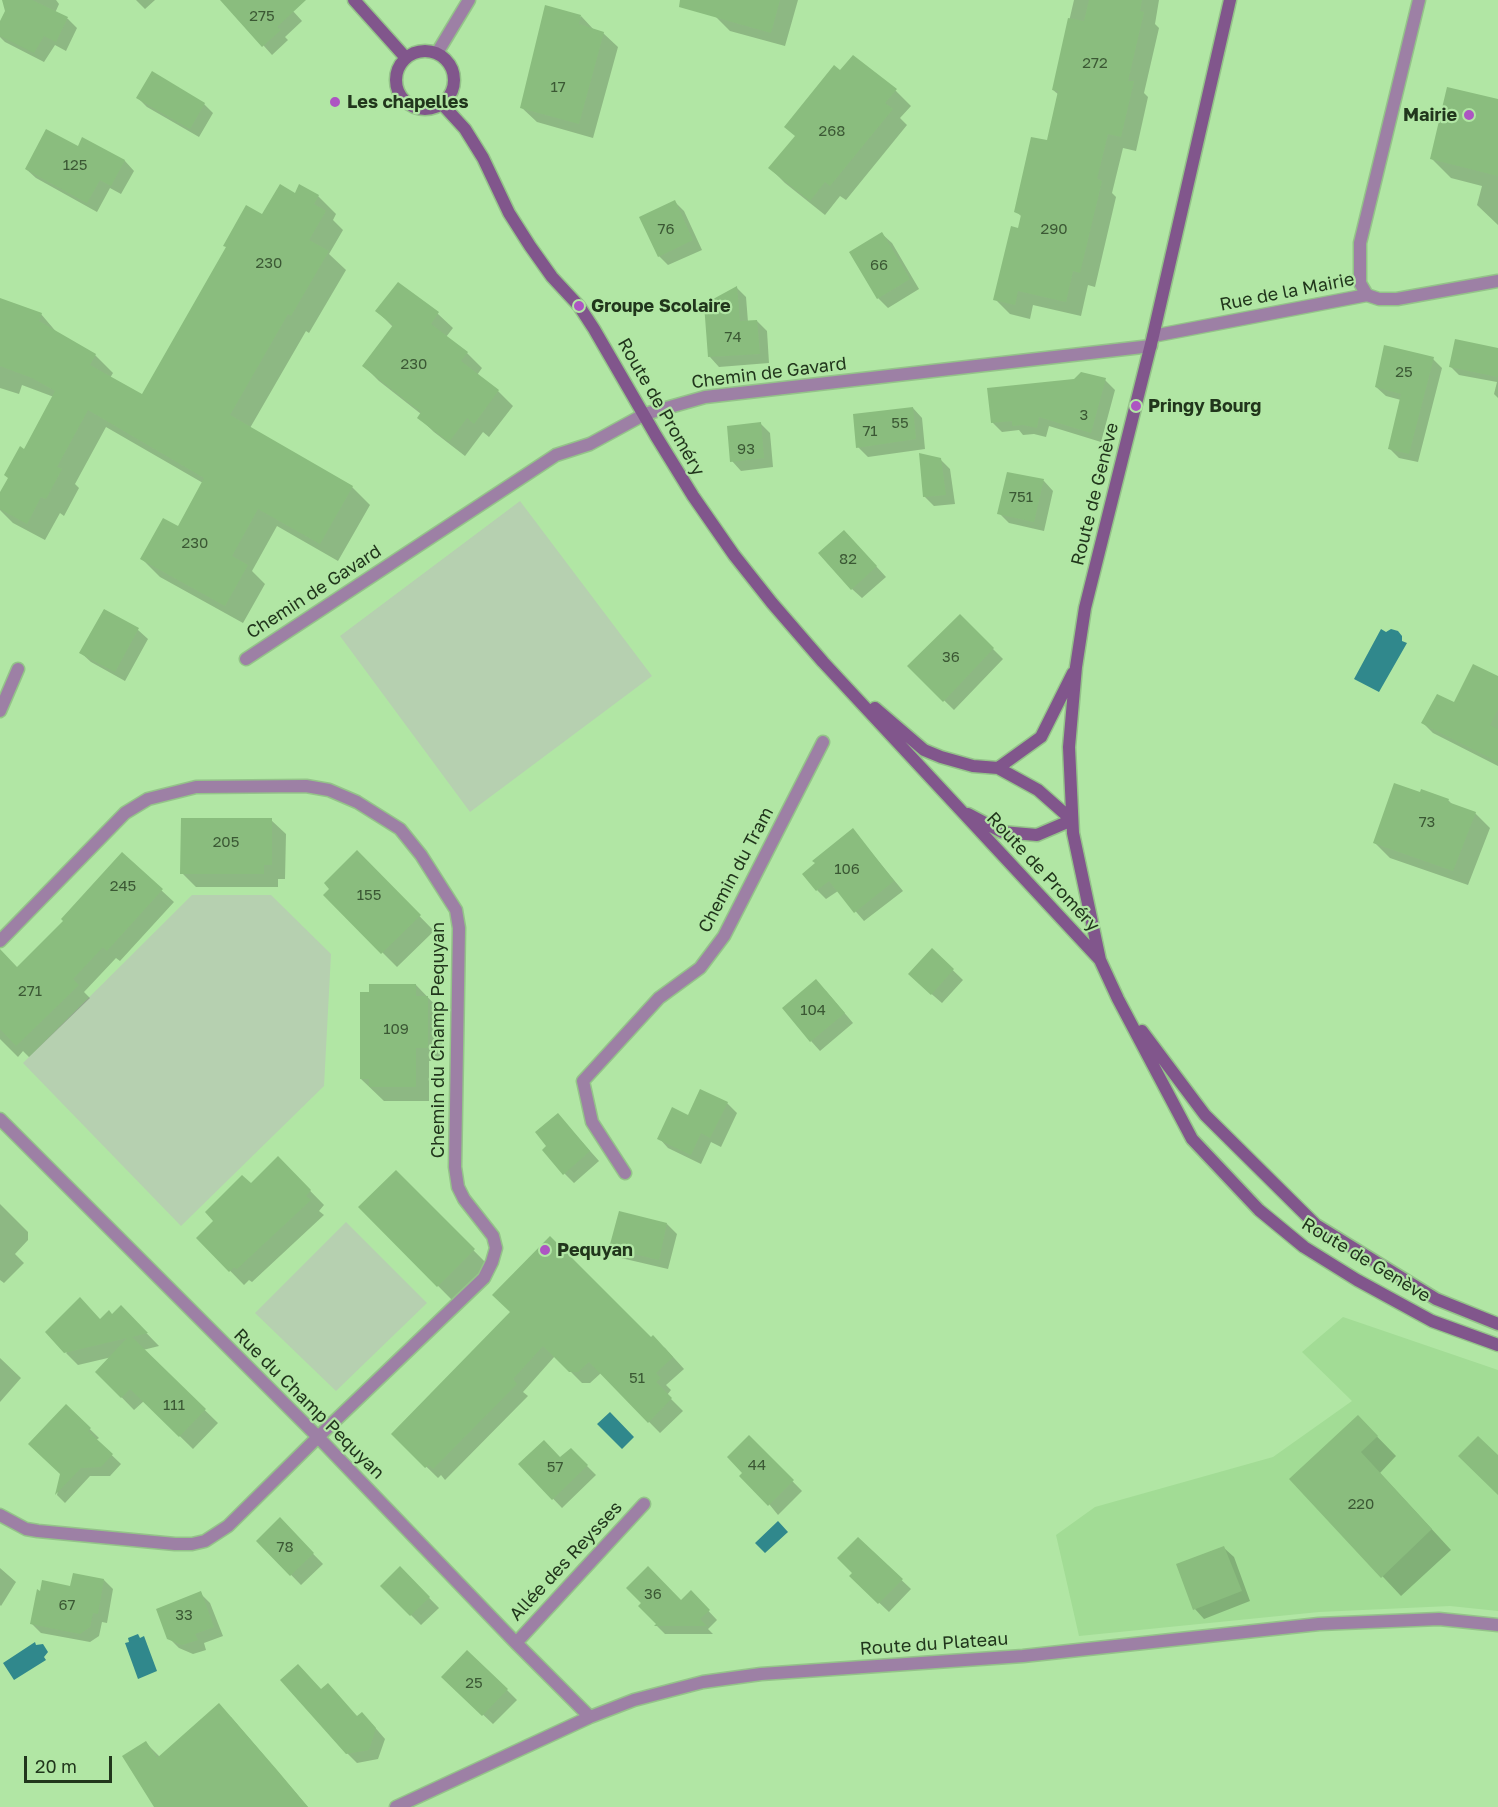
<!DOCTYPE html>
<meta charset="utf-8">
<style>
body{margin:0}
#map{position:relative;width:1498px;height:1807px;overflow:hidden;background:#b1e6a4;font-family:"Golos Text",sans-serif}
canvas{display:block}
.scale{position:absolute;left:24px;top:1756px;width:88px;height:27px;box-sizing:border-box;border:3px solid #21361c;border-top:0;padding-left:8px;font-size:18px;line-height:21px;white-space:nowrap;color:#21361c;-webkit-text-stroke:4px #b1e6a4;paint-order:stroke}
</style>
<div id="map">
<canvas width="1498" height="1807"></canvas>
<div class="scale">20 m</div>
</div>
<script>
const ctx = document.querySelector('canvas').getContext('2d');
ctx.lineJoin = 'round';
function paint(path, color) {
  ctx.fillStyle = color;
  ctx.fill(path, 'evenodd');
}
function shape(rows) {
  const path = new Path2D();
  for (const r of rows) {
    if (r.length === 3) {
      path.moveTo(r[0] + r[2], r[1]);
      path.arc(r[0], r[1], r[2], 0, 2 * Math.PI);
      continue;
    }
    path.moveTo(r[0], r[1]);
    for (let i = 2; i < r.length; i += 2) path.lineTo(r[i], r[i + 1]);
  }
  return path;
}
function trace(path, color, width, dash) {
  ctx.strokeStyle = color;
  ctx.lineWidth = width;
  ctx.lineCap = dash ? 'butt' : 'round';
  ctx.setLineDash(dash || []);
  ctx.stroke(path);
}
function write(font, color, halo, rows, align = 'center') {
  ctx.font = font + ' "Golos Text",sans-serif';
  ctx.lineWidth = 4.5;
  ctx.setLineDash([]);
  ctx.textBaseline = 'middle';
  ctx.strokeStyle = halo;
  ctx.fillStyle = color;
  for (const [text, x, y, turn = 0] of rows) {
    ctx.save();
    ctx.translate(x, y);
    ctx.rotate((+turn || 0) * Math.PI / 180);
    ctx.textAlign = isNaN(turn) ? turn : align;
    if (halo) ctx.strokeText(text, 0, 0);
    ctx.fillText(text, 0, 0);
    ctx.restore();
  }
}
const built = shape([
 [1343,1317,1498,1370,1498,1611,1450,1606,1319,1612,1079,1636,1056,1535,1095,1507,1273,1457,1352,1401,1302,1352]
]);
const green = shape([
 [520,501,652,676,470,812,340,636],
 [192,895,271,895,331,954,324,1086,181,1226,23,1063],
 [346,1222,427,1303,336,1391,255,1313]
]);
const water = shape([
 [1381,629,1386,632,1391,629,1398,631,1402,636,1402,641,1407,643,1379,692,1354,679],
 [610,1412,634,1437,622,1449,597,1424],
 [778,1521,788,1532,765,1553,755,1543],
 [138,1634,140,1638,144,1636,157,1671,138,1679,125,1643,129,1642,128,1638],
 [35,1642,36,1645,43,1644,48,1652,44,1657,46,1660,14,1680,3,1663]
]);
const shadow = shape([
 [4,0,56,0,59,4,55,13,68,19,77,28,66,51,55,45,44,62,5,42,0,37,0,24,7,11],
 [136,0,155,0,145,9],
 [223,0,283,0,302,21,285,37,288,40,272,55],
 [720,0,798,0,785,46,730,31,715,16],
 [1074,0,1159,0,1155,24,1159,28,1144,93,1148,97,1136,151,1123,148,1112,193,1116,197,1095,287,1088,285,1081,316,1033,305,1030,319,1010,314,995,299,1019,230,1022,217,1016,211,1048,142,1059,95,1053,90],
 [581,16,595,31,603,33,618,47,593,138,537,122,522,108],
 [853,57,896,91,911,106,900,118,907,125,846,200,840,196,825,215,785,183,770,168,796,136],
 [138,98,204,104,213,113,199,137,147,107],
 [1498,101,1498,225,1477,205,1482,186,1451,178,1431,158],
 [83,139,125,161,134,171,121,194,110,188,97,212,36,178,26,169,78,148],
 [295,195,318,196,336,214,333,220,343,230,329,254,346,270,309,333,306,331,250,428,352,487,370,505,338,561,277,526,252,571,265,584,243,623,160,577,142,559,178,528,203,483,106,427,75,484,79,488,64,516,60,513,45,540,13,523,0,510,0,496,54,397,22,385,19,394,0,388,0,300,41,314,58,334,95,355,113,373,110,378,142,396,263,216],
 [675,202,684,211,702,250,668,265,659,256],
 [882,234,892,243,919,289,888,308,878,298,851,253],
 [398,284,438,314,453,328,446,337,467,353,482,368,477,375,498,391,513,406,489,437,483,432,465,456,434,432,419,418,421,414,379,381,364,366,393,327,377,311],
 [737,288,746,297,748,322,757,321,767,331,769,363,719,367,710,357],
 [1498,350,1498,398,1494,394,1497,382,1459,375,1450,366],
 [1433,359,1442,368,1418,462,1399,458,1390,449,1401,400,1386,396,1376,387],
 [1105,380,1115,390,1101,442,1049,426,1046,437,1034,434,1023,435,1019,430,1002,432,992,422],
 [913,408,922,418,925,449,868,457,858,447],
 [760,423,770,433,773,467,741,471,732,461],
 [940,459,950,469,955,504,934,506,924,496],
 [1008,473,1044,481,1053,491,1044,531,1009,523,999,513],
 [854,542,886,577,862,598,852,589],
 [104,611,138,630,148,639,125,681,91,662,81,653],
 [960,616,1003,659,954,710,909,666],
 [1498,678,1498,766,1433,733,1423,723],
 [1422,791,1449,801,1454,806,1475,813,1490,828,1468,885,1390,858,1375,843],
 [271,820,286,834,285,879,278,879,278,887,196,887,182,873],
 [853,830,903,891,864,921,838,891,826,899,817,890],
 [357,852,434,931,397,967,325,895],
 [122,854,174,902,120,961,116,958,84,992,90,998,29,1057,23,1051,18,1057,0,1039,0,968,17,969,65,921],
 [932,950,963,980,942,1003,920,984],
 [416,985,442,1012,442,1061,429,1061,429,1101,384,1101,361,1079],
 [826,991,853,1023,820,1051,811,1041],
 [727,1103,737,1113,721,1147,711,1142,701,1164,668,1148,659,1138,689,1117],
 [567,1125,599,1161,574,1183,564,1173],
 [278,1158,324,1205,319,1211,324,1215,252,1282,249,1280,244,1285,198,1238],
 [396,1172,488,1265,452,1300,360,1207],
 [0,1204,28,1232,28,1240,15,1254,24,1263,4,1283,0,1280],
 [667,1224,677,1234,668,1269,621,1258,611,1248],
 [121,1307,159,1346,143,1350,218,1423,193,1449,144,1401,134,1410,97,1372,112,1357,78,1365,66,1353,101,1320,112,1316],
 [512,1312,651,1339,665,1348,684,1369,666,1385,671,1390,667,1395,683,1411,660,1433,601,1373,590,1383,582,1383,555,1356,523,1392,528,1396,445,1480,441,1475,438,1478,393,1434],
 [0,1358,21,1378,0,1402],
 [66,1406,99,1438,96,1440,121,1464,110,1476,90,1476,65,1503,57,1495,61,1474],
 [1358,1417,1396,1456,1380,1473,1451,1550,1401,1596,1291,1479],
 [749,1437,802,1491,778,1515,744,1473],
 [571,1450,596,1475,562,1508,520,1464,560,1459],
 [280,1520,323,1564,301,1585,258,1541],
 [858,1539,911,1589,889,1612,851,1576,854,1573],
 [1224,1548,1234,1557,1250,1601,1204,1619,1195,1609],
 [0,1568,16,1582,1,1606,0,1605],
 [400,1568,439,1608,421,1625,382,1586],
 [104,1580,113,1589,107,1623,102,1622,99,1636,90,1642,41,1633,32,1624,72,1587],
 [200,1593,210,1603,223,1636,204,1643,206,1650,193,1654,179,1648,169,1638],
 [699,1601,717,1620,708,1629,713,1634,665,1634,657,1626,681,1602],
 [443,1677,507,1690,517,1700,493,1724],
 [321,1691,358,1717,372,1724,385,1739,378,1759,357,1763,347,1753],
 [231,1717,308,1807,156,1807,146,1743,160,1757]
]);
const building = shape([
 [2,0,32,0,68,17,56,42,44,36,34,53,0,36,0,21,5,11],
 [220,0,306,0,277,27,281,30,262,47],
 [680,0,780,0,771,33,679,7],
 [1089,0,1142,0,1140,11,1144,12,1128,81,1134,81,1121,137,1108,134,1097,179,1102,181,1080,273,1073,271,1066,302,1018,291,1015,305,993,300,1011,226,1018,228,1021,215,1014,212,1031,137,1047,140,1058,91,1052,90,1068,18,1084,21],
 [545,5,581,15,579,24,604,32,579,124,520,108],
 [853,55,897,89,885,103,893,109,830,186,825,182,810,201,768,168,795,136,784,127,834,65,840,70],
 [152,71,205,103,190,129,136,98],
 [1447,87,1498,99,1498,176,1430,159],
 [46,129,78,146,82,137,125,160,111,186,100,180,87,203,25,169],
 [280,184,295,193,299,184,319,195,314,204,326,211,309,240,329,251,291,316,288,314,230,415,353,486,320,544,258,509,232,556,248,565,225,606,140,559,163,518,178,526,204,478,88,410,57,467,62,469,46,499,41,497,27,524,0,509,0,492,8,478,4,475,20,446,24,449,55,391,32,378,0,366,0,298,42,313,39,321,96,354,90,365,142,394,226,247,223,246,246,205,262,214],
 [675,200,693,240,658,257,639,217],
 [882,232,910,279,877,299,849,252],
 [398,282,439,312,431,324,468,352,461,361,499,390,474,424,467,418,449,442,417,418,421,412,362,366,393,325,375,311],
 [737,286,740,321,757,320,760,354,708,357,704,304],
 [1455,339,1498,348,1498,377,1449,367],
 [1384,345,1434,357,1409,454,1388,449,1401,394,1375,387],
 [1081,372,1106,378,1091,433,1039,417,1037,428,1023,425,1012,426,1012,421,991,423,987,388,1074,379],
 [913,407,916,439,856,448,853,414],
 [761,422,764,458,730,462,727,426],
 [919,453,941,458,946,495,923,497],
 [1007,472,1044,479,1034,522,997,514],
 [844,530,877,566,851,590,818,553],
 [104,609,139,628,115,672,79,653],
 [960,614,994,648,943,702,907,666],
 [1473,664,1498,676,1498,709,1490,725,1498,729,1498,762,1421,723,1437,694,1454,702],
 [1394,783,1420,792,1421,789,1449,799,1448,802,1476,812,1453,871,1373,843],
 [181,818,272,818,272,865,264,865,264,874,180,874],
 [853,828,894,881,854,913,829,881,816,891,802,874,815,863,812,861],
 [357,850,421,915,381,954,323,895,329,889,324,883],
 [122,852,163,889,107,951,103,947,73,979,79,985,16,1046,0,1029,0,949,17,967,63,921,61,919],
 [932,948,954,969,931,995,908,974],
 [816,979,845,1013,810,1042,782,1008],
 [369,984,416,984,416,996,428,996,428,1048,416,1048,416,1087,369,1087,369,1079,360,1079,360,992,369,992],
 [700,1089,728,1102,710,1138,701,1133,691,1155,657,1139,672,1107,688,1115],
 [558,1113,590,1151,563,1175,542,1150,546,1146,535,1132],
 [278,1156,311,1190,306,1196,311,1200,237,1269,234,1267,229,1272,196,1238,213,1221,205,1212,242,1175,251,1183],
 [396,1170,475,1249,437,1287,358,1207],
 [619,1211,667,1223,659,1260,609,1248],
 [550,1236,651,1337,653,1335,673,1357,656,1373,661,1378,656,1382,672,1398,648,1423,589,1362,578,1372,569,1372,543,1346,513,1379,517,1384,433,1469,429,1465,425,1468,391,1434,510,1312,492,1295],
 [80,1297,100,1319,109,1310,112,1314,121,1305,148,1333,132,1337,206,1409,179,1437,130,1389,121,1398,95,1372,127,1338,64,1353,45,1332],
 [66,1404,91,1428,88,1431,113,1454,101,1467,81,1468,55,1495,60,1474,28,1444],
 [1358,1415,1378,1436,1361,1452,1432,1529,1381,1578,1289,1479],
 [749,1435,794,1480,768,1506,739,1476,742,1473,727,1457],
 [1478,1436,1498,1455,1498,1495,1458,1456],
 [544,1440,560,1457,571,1448,588,1465,552,1500,518,1464],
 [280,1517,314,1553,290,1576,256,1541],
 [858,1537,903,1579,878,1604,849,1576,852,1573,837,1558],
 [1224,1546,1242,1591,1193,1610,1176,1564],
 [400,1566,430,1597,410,1616,380,1586],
 [648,1566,681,1600,691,1590,710,1610,700,1619,707,1626,654,1626,656,1624,638,1606,641,1603,626,1588],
 [73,1573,104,1579,98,1614,93,1613,90,1627,80,1634,30,1624,37,1589,40,1591,42,1580,70,1586],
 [201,1591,214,1627,195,1634,198,1640,182,1645,167,1639,156,1609],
 [467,1650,508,1689,482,1716,441,1677],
 [298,1664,321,1689,328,1683,357,1716,362,1712,376,1728,369,1750,346,1754,280,1680],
 [219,1703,277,1770,308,1807,154,1807,122,1756,146,1741,157,1758]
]);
const street = shape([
 [437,53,469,0],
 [1367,295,1360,283,1360,243,1419,0],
 [1153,336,1367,295,1379,299,1397,299,1498,281],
 [246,659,556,455,590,444,645,414,705,397,1151,346],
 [0,711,18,669],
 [0,941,125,813,148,799,196,787,306,786,329,790,357,802,400,829,421,855,456,910,459,928,455,1167,458,1187,464,1199,493,1236,496,1248,492,1262,484,1278,318,1437,228,1526,205,1541,192,1544,175,1544,38,1531,26,1529,0,1515],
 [0,1119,318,1437,516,1643,590,1717],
 [625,1173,592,1122,583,1081,659,998,700,968,724,936,823,742],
 [516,1643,644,1504],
 [396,1807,590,1717,634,1700,703,1682,761,1674,1023,1656,1319,1624,1439,1619,1498,1625]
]);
const secondary = shape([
 [354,0,406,58],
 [1230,0,1153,336,1085,608,1076,667,1069,747,1073,833,1100,960,1118,999,1192,1139,1259,1210,1304,1247,1357,1280,1432,1321,1498,1345],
 [425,80,29],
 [442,104,465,129,483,158,509,213,530,246,552,277,579,306,594,329,656,436,693,496,734,555,772,603,823,662,1100,960],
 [875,708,924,750,941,757,973,766,998,768,1038,790,1072,820],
 [998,768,1041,737,1073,673],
 [968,814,1002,832,1037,835,1072,820],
 [1142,1031,1205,1115,1316,1225,1436,1299,1498,1324]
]);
const markers = [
 [335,102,6,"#ad55c2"],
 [1469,115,6,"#ad55c2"],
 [579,306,6,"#ad55c2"],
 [1136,406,6,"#ad55c2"],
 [545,1250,6,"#ad55c2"]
];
const numberNames = [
 ["275",262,16],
 ["272",1095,63],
 ["17",558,87],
 ["268",832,131],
 ["125",75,165],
 ["76",666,229],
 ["290",1054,229],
 ["230",269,263],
 ["66",879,265],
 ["74",733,337],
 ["230",414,364],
 ["25",1404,372],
 ["3",1084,415],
 ["55",900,423],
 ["71",870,431],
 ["93",746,449],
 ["751",1021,497],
 ["230",195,543],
 ["82",848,559],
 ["36",951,657],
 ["73",1427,822],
 ["205",226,842],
 ["106",847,869],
 ["245",123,886],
 ["155",369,895],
 ["271",30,991],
 ["104",813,1010],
 ["109",396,1029],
 ["51",637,1378],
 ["111",174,1405],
 ["44",757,1465],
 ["57",555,1467],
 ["220",1361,1504],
 ["78",285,1547],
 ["36",653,1594],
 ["67",67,1605],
 ["33",184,1615],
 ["25",474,1683]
];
const poiNames = [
 ["Les chapelles",347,102],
 ["Mairie",1457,115,"right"],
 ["Groupe Scolaire",591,306],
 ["Pringy Bourg",1148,406],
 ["Pequyan",557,1250]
];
const streetNames = [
 ["Rue de la Mairie",1287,292,-11],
 ["Chemin de Gavard",769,373,-7],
 ["Route de Proméry",661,407,60],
 ["Route de Genève",1095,494,-76],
 ["Chemin de Gavard",314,592,-33],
 ["Chemin du Tram",736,870,-62],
 ["Route de Proméry",1043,872,47],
 ["Chemin du Champ Pequyan",438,1040,-90],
 ["Route de Genève",1366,1260,31],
 ["Rue du Champ Pequyan",309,1404,45],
 ["Allée des Reysses",566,1561,-47],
 ["Route du Plateau",934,1644,-4]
];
paint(built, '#a2dc95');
paint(green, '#b6d0b0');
paint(water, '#30888c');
paint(shadow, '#0003');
paint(building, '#8abd7e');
trace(street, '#94c389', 15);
trace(secondary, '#94c389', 15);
trace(street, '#9d80a5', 12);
trace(secondary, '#81568c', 12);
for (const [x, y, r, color] of markers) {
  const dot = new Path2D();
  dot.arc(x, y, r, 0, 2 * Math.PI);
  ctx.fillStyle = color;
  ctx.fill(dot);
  trace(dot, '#b1e6a4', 2);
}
write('15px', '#3b5834', null, numberNames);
write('bold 18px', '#21361c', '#b1e6a4', poiNames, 'left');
write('18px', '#21361c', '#b1e6a4', streetNames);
</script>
